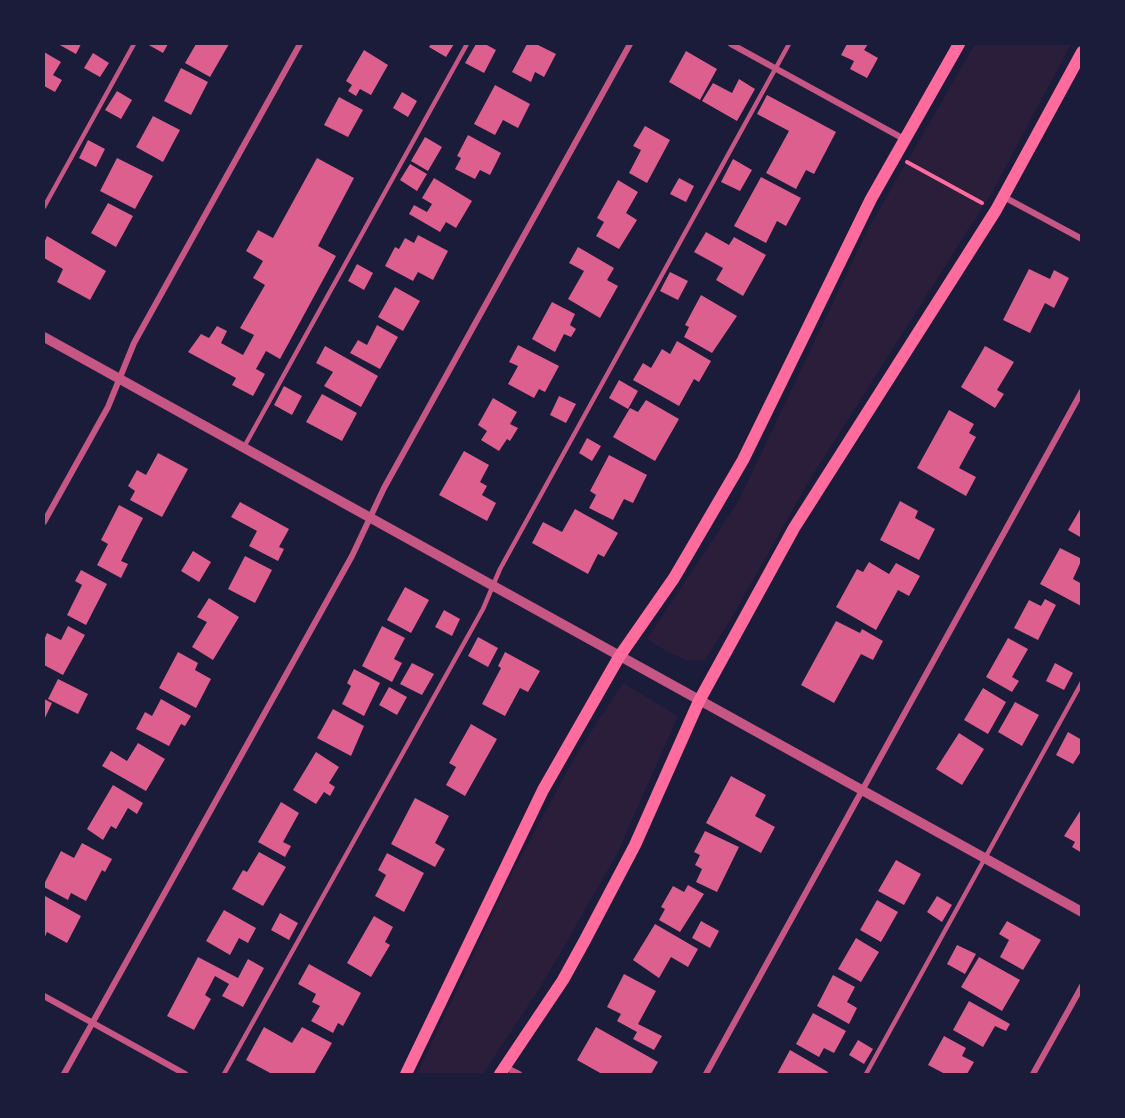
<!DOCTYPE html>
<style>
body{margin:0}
#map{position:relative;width:1125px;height:1118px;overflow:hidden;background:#1b1b3a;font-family:"Work Sans",sans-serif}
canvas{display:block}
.frame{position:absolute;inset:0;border:45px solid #1b1b3a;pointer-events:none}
</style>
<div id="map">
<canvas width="1125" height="1118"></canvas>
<div class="frame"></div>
</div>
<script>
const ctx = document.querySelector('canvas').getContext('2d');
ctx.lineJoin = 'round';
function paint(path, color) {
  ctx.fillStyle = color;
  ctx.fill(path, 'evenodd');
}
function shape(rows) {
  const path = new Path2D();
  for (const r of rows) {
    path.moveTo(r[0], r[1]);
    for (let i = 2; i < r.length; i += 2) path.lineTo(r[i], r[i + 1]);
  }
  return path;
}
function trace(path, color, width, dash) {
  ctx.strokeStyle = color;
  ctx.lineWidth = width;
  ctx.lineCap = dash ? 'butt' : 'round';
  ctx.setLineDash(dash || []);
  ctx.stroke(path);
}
const green = shape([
 [975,44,1071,44,991,194,807,484,731,619,705,660,686,660,668,652,647,639,739,500,868,229],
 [623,683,678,716,617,854,543,983,483,1074,417,1074,511,875,576,755]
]);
const building = shape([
 [58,44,81,44,76,54],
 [147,44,168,44,163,53],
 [196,44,229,44,210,77,185,63],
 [431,44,454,44,446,57,429,47],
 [476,44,485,44,496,50,484,73,465,63],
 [527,44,536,44,556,54,544,77,535,72,531,82,512,72],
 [847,44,868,44,864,50,878,58,867,78,850,69,854,61,841,55],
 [364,50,388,65,371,95,360,89,356,96,348,91,352,85,346,81],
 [686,51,717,69,700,100,669,82],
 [44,52,61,62,53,75,62,80,55,92,44,86],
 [93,53,109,63,100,77,84,68],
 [181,68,208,82,191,115,164,101],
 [739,79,755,89,737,121,702,101,713,83,732,93],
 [495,85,530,104,518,128,503,120,495,135,474,124],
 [117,91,132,100,121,119,105,110],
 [402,92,417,101,408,117,393,108],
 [767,95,836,132,814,174,806,170,796,189,766,173,789,131,757,114],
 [339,97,363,110,348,137,324,125],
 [153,116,180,130,163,162,136,147],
 [645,126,670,140,647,183,629,173,641,150,633,146],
 [468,135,501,153,490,175,480,170,475,179,455,169,461,158,457,156],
 [425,137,442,147,428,171,411,161],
 [88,140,105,149,96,167,79,158],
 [117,158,153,176,135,209,100,191],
 [317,158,354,178,318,246,336,256,280,359,266,351,256,369,265,374,253,396,232,385,236,378,188,352,201,334,209,338,217,326,227,331,221,343,243,355,254,335,240,328,265,285,253,278,263,261,246,251,258,230,273,238],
 [733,159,752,170,740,191,721,182],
 [410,164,427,174,417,191,400,180],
 [761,177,801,198,786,226,777,221,766,243,734,226],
 [434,178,472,201,456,228,446,222,440,232,409,214,414,205,427,212,432,204,422,198],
 [679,178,694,186,686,202,670,194],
 [618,180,638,192,626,213,637,220,619,249,596,236,604,222,597,218],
 [108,203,133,216,116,247,91,233],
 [706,232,729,245,734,237,766,255,743,296,716,280,723,268,694,252],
 [418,235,448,251,433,280,418,272,413,281,385,266,395,247,399,249,405,238,414,243],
 [47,236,106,271,90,300,57,282,63,269,44,258,44,243],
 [578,247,614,268,607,280,618,286,600,318,568,299,584,271,569,263],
 [357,264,373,273,364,290,348,281],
 [1029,269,1050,279,1054,270,1069,278,1054,308,1045,303,1030,333,1003,320],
 [670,272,688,281,678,300,660,291],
 [395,287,420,301,403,331,378,317],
 [701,295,737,316,712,353,684,337,689,327,685,325],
 [552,302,575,314,570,325,576,329,571,337,564,334,555,352,532,339],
 [377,325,398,337,380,369,350,353,358,340,367,345],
 [677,341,711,361,699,382,694,379,679,406,633,380,643,363,651,368,662,349,670,354],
 [518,345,559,366,545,392,539,389,534,398,508,384,518,366,509,362],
 [325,346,378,376,361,407,324,386,333,372,316,363],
 [985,346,1014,362,997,390,1004,394,995,408,961,387],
 [619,380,638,391,628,409,609,398],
 [284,386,302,396,292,415,274,405],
 [322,394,357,413,342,441,306,422],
 [559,396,576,404,566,423,550,415],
 [493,398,517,412,510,424,518,428,510,441,507,439,499,451,481,440,487,431,478,425],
 [646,400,679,419,655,461,613,437,630,408,638,412],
 [949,410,974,424,969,433,976,437,959,468,976,477,966,496,917,468],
 [587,438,601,446,592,461,579,453],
 [464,451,489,465,480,482,487,486,482,495,496,503,487,521,439,495],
 [158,453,188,469,162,517,130,500,135,491,128,486,137,470,146,475],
 [609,455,647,475,633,503,624,499,613,520,589,508,596,495,590,491],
 [900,501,918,511,915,518,935,529,919,560,880,540],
 [240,502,289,529,279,547,284,549,278,561,249,546,257,531,231,517],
 [119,505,143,518,121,561,128,564,121,578,97,565,108,544,101,540],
 [1082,506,1082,538,1068,530],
 [575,509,618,533,604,557,598,554,588,574,532,543,543,522,562,532],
 [1060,548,1082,559,1073,579,1082,584,1081,606,1040,584],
 [193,551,211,562,199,582,181,571],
 [245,556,272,570,255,603,228,589],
 [869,562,889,574,896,563,920,576,909,596,898,590,876,630,836,607,857,569,863,572],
 [81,570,107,584,86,625,67,615,82,585,75,581],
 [405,587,429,600,411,633,387,620],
 [209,598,239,617,213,660,192,647,207,622,197,617],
 [1045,599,1056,605,1038,640,1014,628,1029,600,1041,606],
 [444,610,460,619,452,636,435,627],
 [836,621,860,633,862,629,883,641,873,660,861,654,834,703,801,685],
 [68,626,85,635,63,675,44,665,44,640,47,633,61,640],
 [382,626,405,638,394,659,402,663,392,682,362,666],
 [478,637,498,648,488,667,468,656],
 [1008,638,1028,649,1012,677,1019,681,1012,692,986,677],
 [178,652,198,663,195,670,211,679,196,708,159,688],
 [505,652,540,671,528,692,520,688,505,716,482,704,501,668,498,666],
 [412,663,434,674,422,695,400,684],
 [1055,663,1073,673,1064,690,1046,681],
 [354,669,380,683,364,716,342,704,351,686,347,683],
 [58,679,88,694,78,714,48,699],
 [389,687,407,697,397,715,379,705],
 [983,688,1006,702,988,734,964,720],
 [44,699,52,703,44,720],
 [161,699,191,716,185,726,181,724,169,746,136,729,145,712,152,716],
 [1015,702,1039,715,1022,746,998,732],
 [333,709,364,726,351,756,317,738],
 [471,724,497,739,465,796,446,785,456,767,449,763],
 [1068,732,1082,740,1082,750,1073,764,1056,755],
 [959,733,984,749,962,785,936,769],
 [138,743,165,759,146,791,102,766,111,751,127,761],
 [316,752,339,767,329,783,335,787,330,796,324,792,316,804,293,790],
 [731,776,766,795,755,816,775,827,761,853,706,823],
 [113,785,143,803,137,814,128,808,116,829,111,826,103,840,87,829],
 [415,798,449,816,435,843,445,849,435,867,391,844],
 [281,802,299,813,283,842,291,846,285,857,258,842],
 [1082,808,1082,853,1072,847,1075,842,1064,836],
 [705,831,739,847,717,892,696,882,702,869,695,865,700,855,694,852],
 [82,843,112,859,105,872,102,870,86,901,71,893,68,900,44,887,44,884,61,851,74,858],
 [259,852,286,867,263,906,232,889,243,870,247,872],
 [387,853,424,873,404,912,375,896,386,875,378,870],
 [896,860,921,874,904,905,878,891],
 [688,885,704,894,680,932,659,920,665,909,661,907,673,886,684,892],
 [45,896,81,916,67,943,47,932,44,939],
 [937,896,952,905,942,922,927,912],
 [877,900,898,912,881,942,860,930],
 [224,910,256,928,248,943,239,938,230,955,206,941],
 [280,913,298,923,289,940,271,930],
 [374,916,393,927,385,942,390,945,371,977,347,963],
 [701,921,719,931,710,948,692,938],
 [1007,921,1041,940,1023,970,1000,957,1009,940,999,934],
 [655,924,698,949,688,967,671,957,659,978,633,960],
 [856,938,879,952,861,982,838,969],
 [957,945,976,954,965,974,947,964],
 [198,957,238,978,248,959,264,968,243,1007,222,996,229,984,215,976,205,995,211,999,194,1030,167,1016],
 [979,957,1020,980,1002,1011,961,987],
 [309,964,361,993,343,1026,338,1023,333,1033,311,1021,320,1006,312,1002,316,994,298,984],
 [624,974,656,991,638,1024,662,1036,654,1050,633,1039,637,1032,617,1021,621,1014,607,1007],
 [833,975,855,987,847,1002,857,1008,849,1024,817,1006],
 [969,1001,1010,1024,1006,1031,995,1026,983,1047,953,1030],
 [813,1013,846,1031,834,1053,824,1048,819,1057,796,1044],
 [264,1027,292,1043,302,1027,332,1043,314,1074,272,1074,246,1060],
 [596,1027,658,1062,651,1074,602,1074,577,1060],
 [944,1036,966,1048,962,1056,974,1062,967,1074,945,1074,928,1065],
 [858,1040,873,1049,864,1064,849,1055],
 [790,1050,828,1072,827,1074,777,1074]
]);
const path = shape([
 [907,162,982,203]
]);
const service = shape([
 [44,207,134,44],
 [244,447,467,44],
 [224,1074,483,609,500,569,789,44],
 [866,1074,1082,682]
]);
const minor = shape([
 [731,44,904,139],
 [1004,197,1082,239],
 [44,522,108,407,134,343,300,44],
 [44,996,185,1074],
 [505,1067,519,1074],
 [64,1074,352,556,384,488,630,44],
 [706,1074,1082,391],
 [1033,1074,1082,986]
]);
const tertiary = shape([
 [44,337,1082,912]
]);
const secondary = shape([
 [406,1074,543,790,619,657,674,578,743,460,871,199,959,44],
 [500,1074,563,980,585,940,635,845,699,701,794,528,996,210,1082,52]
]);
paint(green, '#2a1e3b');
paint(building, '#dd5f8e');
trace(path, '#ff6b9d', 4);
trace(service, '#c65784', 4.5);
trace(minor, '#c65784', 6);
trace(tertiary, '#c65784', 10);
trace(secondary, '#ff6b9d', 12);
</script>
